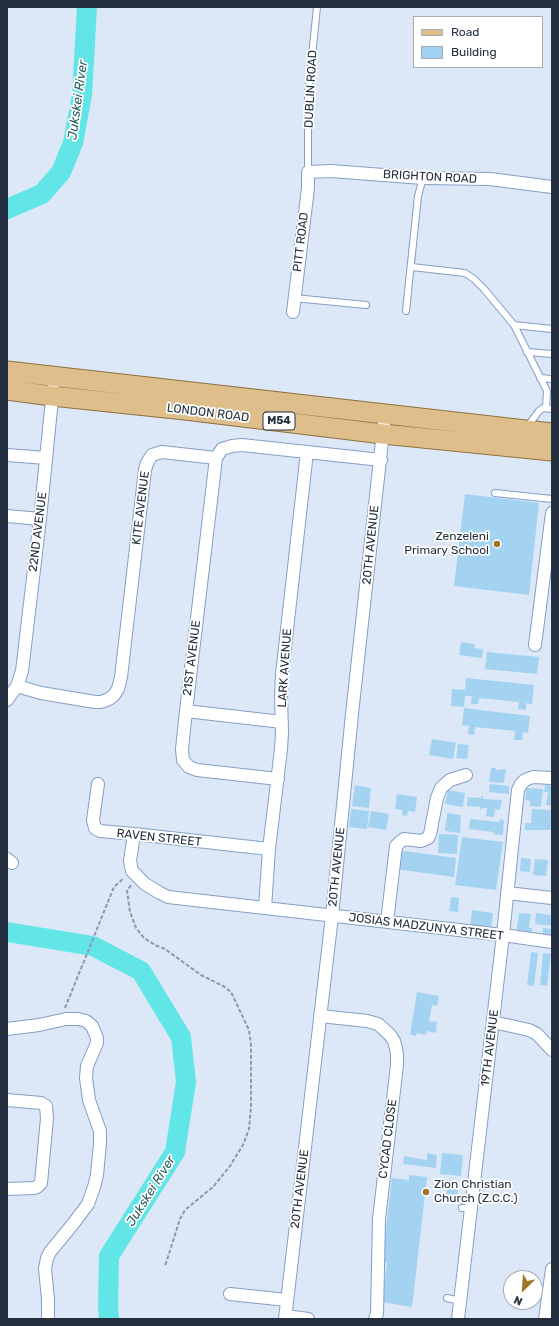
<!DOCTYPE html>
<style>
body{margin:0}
#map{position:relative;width:559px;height:1326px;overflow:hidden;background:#dce8f8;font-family:Rubik,sans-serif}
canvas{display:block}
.frame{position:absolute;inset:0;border:8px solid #24303f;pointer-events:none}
.legend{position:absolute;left:413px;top:16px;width:130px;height:52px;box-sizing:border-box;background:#fff;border:1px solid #a7acb2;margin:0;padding:5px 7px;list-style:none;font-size:12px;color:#24303f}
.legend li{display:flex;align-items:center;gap:8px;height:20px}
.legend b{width:20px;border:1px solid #a7acb2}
.north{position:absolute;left:503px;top:1270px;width:40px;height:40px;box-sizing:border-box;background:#fff;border:1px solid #a7acb2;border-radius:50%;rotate:205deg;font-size:11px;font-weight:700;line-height:16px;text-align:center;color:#24303f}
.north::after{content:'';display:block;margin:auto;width:14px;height:18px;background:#a17325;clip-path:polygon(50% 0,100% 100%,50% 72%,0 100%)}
</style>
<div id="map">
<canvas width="559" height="1326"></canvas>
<div class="frame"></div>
<ul class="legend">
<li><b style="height:5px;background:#debe8b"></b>Road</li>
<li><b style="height:11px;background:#a4d3f1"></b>Building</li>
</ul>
<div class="north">N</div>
</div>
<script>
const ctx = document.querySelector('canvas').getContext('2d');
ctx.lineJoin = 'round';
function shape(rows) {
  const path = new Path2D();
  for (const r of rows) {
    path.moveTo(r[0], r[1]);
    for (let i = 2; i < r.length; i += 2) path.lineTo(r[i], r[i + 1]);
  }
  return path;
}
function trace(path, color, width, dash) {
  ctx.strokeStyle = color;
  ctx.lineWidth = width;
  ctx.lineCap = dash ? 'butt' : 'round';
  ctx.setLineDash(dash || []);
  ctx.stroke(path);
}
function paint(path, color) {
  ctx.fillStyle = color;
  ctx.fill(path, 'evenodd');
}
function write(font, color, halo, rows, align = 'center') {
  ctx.font = font + ' Rubik,sans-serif';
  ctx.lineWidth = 3.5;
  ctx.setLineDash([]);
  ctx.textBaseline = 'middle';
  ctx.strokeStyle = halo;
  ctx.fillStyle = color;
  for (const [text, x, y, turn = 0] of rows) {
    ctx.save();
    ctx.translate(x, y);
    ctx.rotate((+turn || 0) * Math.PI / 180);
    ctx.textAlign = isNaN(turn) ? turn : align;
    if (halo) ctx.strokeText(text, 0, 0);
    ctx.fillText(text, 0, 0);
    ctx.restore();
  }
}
const river = shape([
 [7,209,42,194,61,172,73,143,82,95,87,7],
 [7,932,93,946,141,971,181,1037,186,1082,175,1152,109,1256,108,1308,109,1319]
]);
const building = shape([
 [465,494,539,503,529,595,454,586],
 [461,642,475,644,474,648,483,649,482,658,459,655],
 [487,652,539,657,537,674,485,669],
 [466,678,534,685,532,704,526,703,526,710,518,709,519,702,479,698,478,704,471,704,472,696,465,696,464,707,451,706,452,689,465,690],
 [464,708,530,716,528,733,523,732,522,740,514,740,515,731,475,727,474,735,468,734,469,726,462,725],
 [432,739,456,743,453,759,429,755],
 [458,744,469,745,467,759,456,758],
 [491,768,496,768,496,770,506,769,504,783,489,782],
 [490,784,509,786,509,794,489,792],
 [355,785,371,788,369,808,352,806],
 [545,785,552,786,552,791,550,792,552,793,552,806,546,805,548,792,544,792],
 [527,788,543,789,541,807,530,806,530,801,525,800],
 [448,790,465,793,463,807,445,804],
 [397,794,417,797,415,812,408,811,407,816,402,815,403,810,395,809],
 [481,796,483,796,483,799,502,800,500,810,495,809,494,817,486,816,487,808,482,808,482,809,480,809,480,807,467,806,468,797,481,798],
 [351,809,369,811,367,829,349,827],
 [532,809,552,810,552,829,551,829,550,830,525,830,525,823,531,823],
 [371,811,389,814,386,830,368,827],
 [447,813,461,815,460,833,445,831],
 [470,819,499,822,500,819,504,820,503,835,493,834,493,832,469,829],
 [439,834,458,835,457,854,438,853],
 [462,837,503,842,496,890,455,885],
 [397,850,456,858,454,877,395,869],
 [521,858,531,859,530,872,520,871],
 [535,859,548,860,546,876,533,875],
 [451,897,459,898,458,912,449,911],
 [472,910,493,913,491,929,470,926],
 [519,913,531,914,529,928,532,928,531,937,516,935],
 [536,913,552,915,552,926,535,924],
 [543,928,552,929,552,937,542,937],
 [531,952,538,953,534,986,527,985],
 [543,953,551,954,547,986,540,985],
 [417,992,439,996,437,1006,432,1005,429,1021,437,1022,436,1033,427,1031,426,1035,417,1033,416,1036,410,1035],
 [427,1153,437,1155,436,1168,403,1164,404,1156,427,1160],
 [442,1153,463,1155,461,1176,440,1174],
 [409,1175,427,1177,412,1307,382,1302,387,1263,382,1262,392,1178,409,1180],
 [448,1180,459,1182,457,1198,446,1196]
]);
const path = shape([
 [131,885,127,891,130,912,136,928,144,938,155,945,165,949,201,975,225,987,231,992,249,1030,251,1045,251,1107,249,1129,243,1145,230,1166,213,1187,185,1210,180,1219,165,1266],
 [65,1008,114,887,124,878]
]);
const lane = shape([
 [308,172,308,95,317,7],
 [412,267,465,273,474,279,484,289,514,325,547,391,546,408],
 [294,298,366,305],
 [406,311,418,196,423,178],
 [514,325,552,329],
 [527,352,552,354],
 [540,378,552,379],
 [527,427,539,411,543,408,552,409],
 [495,493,552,499],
 [462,1208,471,1208],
 [447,1298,460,1301]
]);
const street = shape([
 [293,312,308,188,308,172,331,171,423,178,490,179,552,187],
 [7,455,46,458],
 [216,458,186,711,182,749,183,760,189,767,197,770,278,779],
 [7,516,40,519],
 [535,645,552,513],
 [17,686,41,693,95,702,101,702,109,699,114,695,118,689,121,677,145,470,147,463,152,455,162,452,216,458,222,449,232,446,242,445,381,460],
 [7,700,17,686,22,671,40,519,53,389],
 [186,711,282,722],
 [98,784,93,820,95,828,100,831,134,834,269,849],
 [134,834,130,861,132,871,145,884,160,893,168,897,503,935,552,942],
 [7,859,12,863],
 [507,893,552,898],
 [265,908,269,849,281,749,282,733,281,696,282,674,307,452],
 [387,922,396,846,400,842,404,839,421,841,428,838,430,834,437,798,441,788,450,780,466,775],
 [320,1016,367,1021,378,1024,390,1035,394,1041,396,1048,397,1055,397,1065,379,1219,377,1314,375,1319],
 [493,1022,529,1030,537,1034,552,1050],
 [7,1029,39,1025,66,1019,78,1019,86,1021,92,1026,97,1038,97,1043,87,1066,86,1078,89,1100,100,1131,100,1143,97,1175,94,1187,88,1204,73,1224,50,1252,47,1258,45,1269,48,1299,48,1319],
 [7,1100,41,1103,46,1106,47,1118,41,1183,37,1187,34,1188,7,1189],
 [230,1294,287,1300],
 [286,1316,308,1319],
 [285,1319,332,916,352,714,385,414],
 [458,1319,503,935,518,790,521,784,525,780,533,777,552,778],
 [545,1319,552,1269]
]);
const primary = shape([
 [7,371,552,433],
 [7,390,52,396,185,410,383,434,552,451]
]);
const markers = [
 [497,544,4,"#a17325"],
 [426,1192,4,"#a17325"]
];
const shields = [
 [279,421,32]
];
const shieldNames = [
 ["M54",279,421]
];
const streetNames = [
 ["DUBLIN ROAD",311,89,-87],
 ["BRIGHTON ROAD",430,177,3],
 ["PITT ROAD",301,242,-83],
 ["LONDON ROAD",208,413,7],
 ["KITE AVENUE",141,508,-83],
 ["22ND AVENUE",38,532,-83],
 ["20TH AVENUE",371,545,-84],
 ["21ST AVENUE",192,658,-83],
 ["LARK AVENUE",285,668,-86],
 ["RAVEN STREET",159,838,6],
 ["20TH AVENUE",337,867,-84],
 ["JOSIAS MADZUNYA STREET",426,927,7],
 ["19TH AVENUE",490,1048,-83],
 ["CYCAD CLOSE",388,1139,-83],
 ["20TH AVENUE",300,1189,-83]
];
const poiNames = [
 ["Zenzeleni",489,537],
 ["Primary School",489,551],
 ["Zion Christian",434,1185,"left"],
 ["Church (Z.C.C.)",434,1199,"left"]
];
const waterNames = [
 ["Jukskei River",78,100,-82],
 ["Jukskei River",151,1191,-58]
];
trace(river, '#62e5e6', 20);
paint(building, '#a4d3f1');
trace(lane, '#839fc5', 8);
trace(street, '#839fc5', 14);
trace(primary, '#8f703e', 21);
trace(path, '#8d99a9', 2, [4, 2]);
trace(lane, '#fff', 6);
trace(street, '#fff', 12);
trace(primary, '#debe8b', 19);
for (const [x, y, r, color] of markers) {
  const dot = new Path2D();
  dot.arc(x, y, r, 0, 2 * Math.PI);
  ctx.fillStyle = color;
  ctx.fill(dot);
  trace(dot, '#fff', 1.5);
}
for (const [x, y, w] of shields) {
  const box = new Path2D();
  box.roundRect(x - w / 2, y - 9, w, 18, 3);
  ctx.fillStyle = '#fff';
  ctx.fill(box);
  trace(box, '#24303f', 1);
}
write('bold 11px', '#24303f', null, shieldNames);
write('12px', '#24303f', '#fff', streetNames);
write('12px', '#24303f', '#fff', poiNames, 'right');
write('italic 13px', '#265d5e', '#fff', waterNames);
</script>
